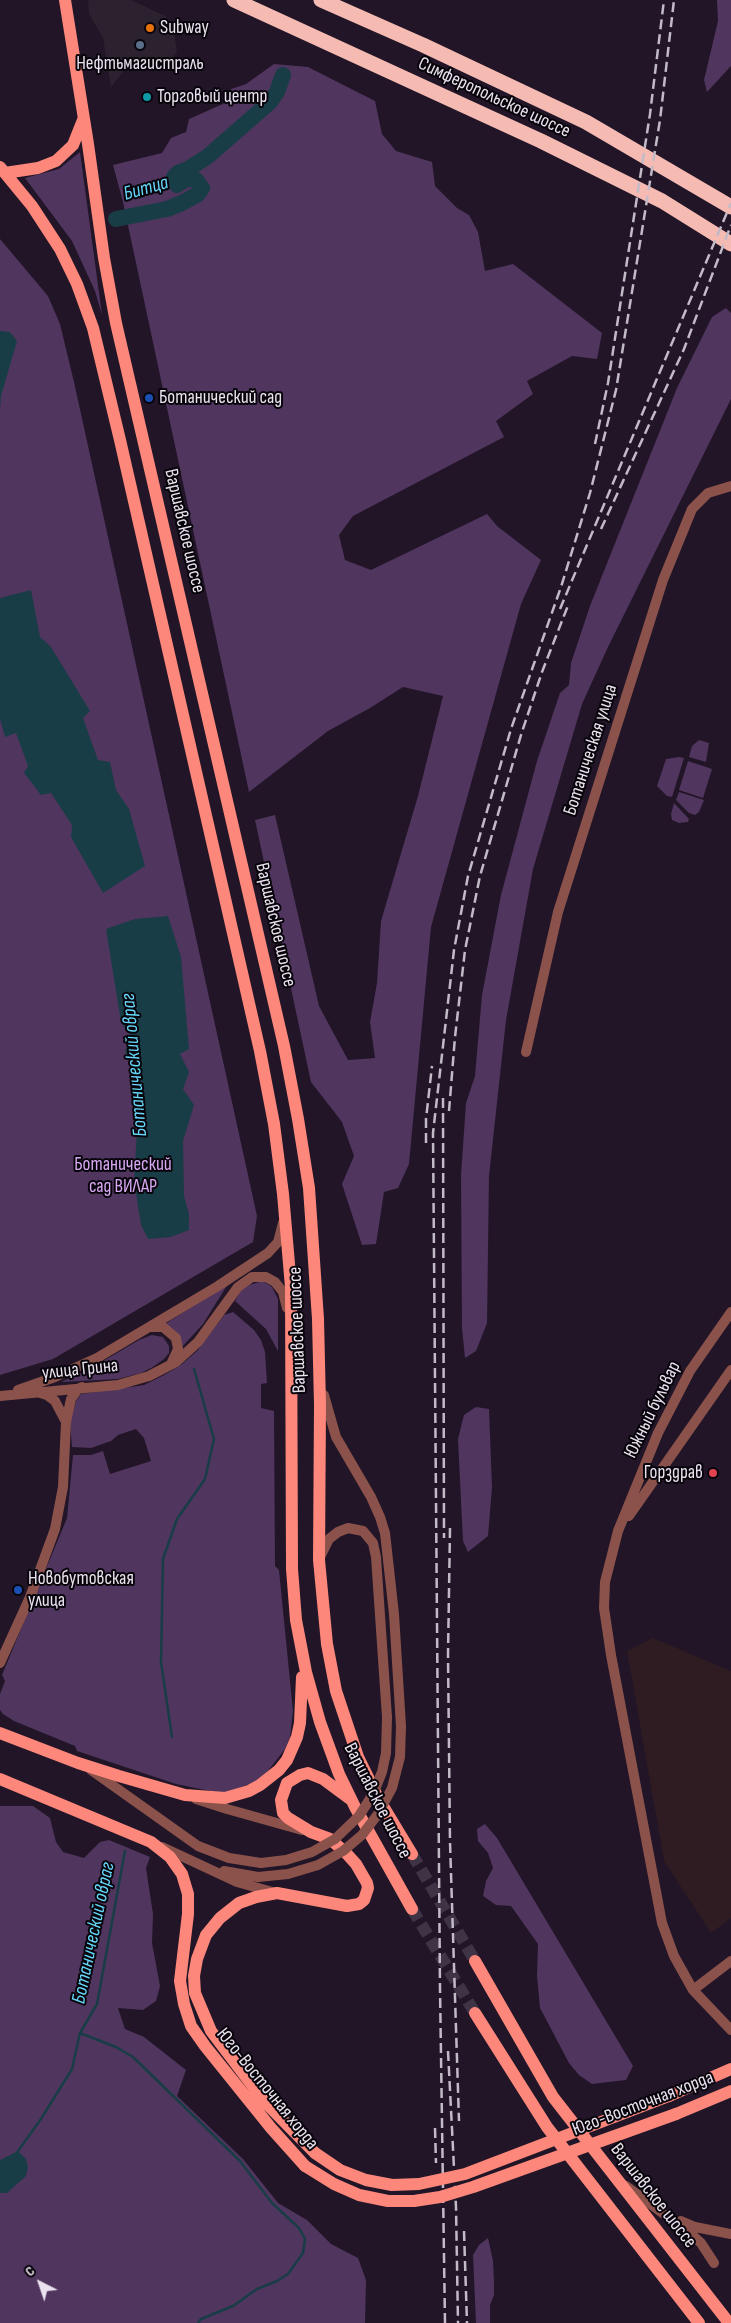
<!DOCTYPE html>
<meta charset="utf-8">
<style>
body{margin:0}
#map{position:relative;width:731px;height:2323px;overflow:hidden;background:#211527;font-family:"Sofia Sans Condensed",sans-serif}
canvas{display:block}
.north{position:absolute;left:15px;top:2258px;width:50px;height:50px;-webkit-text-stroke:4px #08040b;paint-order:stroke;rotate:319deg;font-size:14px;font-weight:700;line-height:20px;text-align:center;color:#eae2ef}
.north::after{content:'';display:block;margin:auto;width:18px;height:22px;background:#eae2ef;clip-path:polygon(50% 0,100% 100%,50% 72%,0 100%)}
</style>
<div id="map">
<canvas width="731" height="2323"></canvas>
<div class="north">С</div>
</div>
<script>
const ctx = document.querySelector('canvas').getContext('2d');
ctx.lineJoin = 'round';
function paint(path, color) {
  ctx.fillStyle = color;
  ctx.fill(path, 'evenodd');
}
function shape(rows) {
  const path = new Path2D();
  for (const r of rows) {
    path.moveTo(r[0], r[1]);
    for (let i = 2; i < r.length; i += 2) path.lineTo(r[i], r[i + 1]);
  }
  return path;
}
function trace(path, color, width, dash) {
  ctx.strokeStyle = color;
  ctx.lineWidth = width;
  ctx.lineCap = dash ? 'butt' : 'round';
  ctx.setLineDash(dash || []);
  ctx.stroke(path);
}
function write(font, color, halo, rows, align = 'center') {
  ctx.font = font + ' "Sofia Sans Condensed",sans-serif';
  ctx.lineWidth = 4;
  ctx.setLineDash([]);
  ctx.textBaseline = 'middle';
  ctx.strokeStyle = halo;
  ctx.fillStyle = color;
  for (const [text, x, y, turn = 0] of rows) {
    ctx.save();
    ctx.translate(x, y);
    ctx.rotate((+turn || 0) * Math.PI / 180);
    ctx.textAlign = isNaN(turn) ? turn : align;
    if (halo) ctx.strokeText(text, 0, 0);
    ctx.fillText(text, 0, 0);
    ctx.restore();
  }
}
const commercial = shape([
 [88,0,131,0,165,16,173,25,177,52,170,61,126,68,111,87,103,38,89,14]
]);
const education = shape([
 [653,1638,731,1671,731,1918,711,1933,664,1861,627,1651]
]);
const green = shape([
 [717,0,731,0,731,66,707,92,704,80,718,21],
 [274,64,308,67,375,101,382,134,396,151,432,162,435,186,457,208,469,215,478,232,485,271,513,264,602,333,597,359,572,356,527,381,533,394,496,421,504,437,353,516,339,535,345,560,371,570,487,514,497,526,541,560,521,604,431,927,409,1164,398,1188,384,1192,376,1244,362,1245,342,1184,354,1156,342,1122,311,1082,255,820,275,815,319,1006,348,1060,375,1058,370,1022,377,983,381,921,418,796,443,696,403,687,370,708,328,731,249,792,123,202,113,165,162,153,171,138,186,132,189,119,225,103,231,89,246,84],
 [80,152,102,315,95,291,72,241,25,178,59,169],
 [0,239,48,296,60,324,74,382,257,1216,253,1242,53,1359,0,1375],
 [726,308,731,313,731,399,608,647,582,704,533,869,506,1020,489,1176,487,1323,476,1351,465,1358,462,1328,461,1175,466,1103,475,1076,482,995,501,895,537,761,560,693,569,685,571,663,590,606,677,388,712,317],
 [699,740,709,743,706,762,689,757,692,746],
 [679,757,684,758,672,797,667,796,657,786,666,759],
 [688,761,712,769,703,798,679,790],
 [679,792,704,800,699,812,695,815,689,813,676,800],
 [674,803,689,819,688,822,679,823,672,820,671,814],
 [263,1281,272,1287,278,1299,278,1351,266,1329,235,1301,242,1289,249,1285],
 [228,1284,203,1324,181,1348,165,1324],
 [233,1312,254,1330,261,1340,265,1352,267,1383,261,1384,261,1408,274,1411,275,1566,279,1570,293,1711,290,1737,285,1749,264,1776,250,1784,227,1792,215,1792,176,1784,77,1751,75,1746,14,1721,3,1714,0,1710,0,1694,5,1681,2,1675,67,1518,73,1455,91,1455,103,1451,110,1474,151,1461,144,1438,136,1429,118,1435,111,1441,91,1448,72,1447,70,1422,76,1401,81,1394,144,1385,164,1375,181,1365,198,1350,224,1315],
 [152,1335,163,1337,169,1346,169,1353,164,1359,153,1367,141,1373,118,1379,61,1382,88,1370,139,1340],
 [476,1407,489,1409,492,1487,488,1536,468,1552,463,1541,458,1439,464,1415],
 [0,1806,33,1806,50,1818,56,1842,63,1852,84,1858,100,1842,109,1840,150,1857,146,1868,153,1914,152,1943,160,1986,156,2001,143,2010,118,2008,125,2029,144,2037,186,2070,177,2096,243,2159,278,2203,307,2220,331,2244,358,2258,366,2280,365,2323,0,2323],
 [485,1824,497,1838,633,2066,626,2080,592,2084,579,2075,569,2063,540,2008,537,1976,538,1944,511,1906,496,1905,483,1896,486,1881,493,1868,488,1853,478,1841,477,1829],
 [488,2238,493,2261,494,2283,494,2295,490,2305,490,2323,476,2323,473,2255,479,2245]
]);
const water = shape([
 [0,331,10,332,17,341,1,396,0,409],
 [31,590,40,637,51,647,90,711,83,718,98,760,110,762,116,790,129,809,145,866,103,893,71,837,72,825,51,793,41,795,24,773,28,766,16,733,5,737,0,719,0,598],
 [168,916,181,957,189,1049,180,1054,189,1072,183,1089,194,1105,183,1141,184,1196,189,1214,189,1230,171,1237,148,1239,141,1225,134,1181,138,1112,130,1082,134,1068,125,1052,130,1035,121,1022,106,929,135,919],
 [18,2151,26,2159,28,2167,26,2176,7,2193,0,2193,0,2160]
]);
const stream = shape([
 [172,1737,161,1662,163,1559,177,1519,205,1479,214,1439,194,1369],
 [80,2033,116,2047,133,2057,240,2161,272,2203,299,2228,305,2239,303,2253,288,2274,277,2281,257,2289,233,2306,201,2319,198,2323],
 [18,2151,41,2119,72,2069,80,2033,97,2004,125,1851]
]);
const river = shape([
 [116,219,167,209,182,203,198,194,202,188,196,180,188,178,177,185,173,180,174,177,178,173,188,169,207,157,270,102,277,92,283,75]
]);
const majorTunnel = shape([
 [412,1854,475,1961],
 [412,1909,475,2013]
]);
const minor = shape([
 [526,1052,558,912,663,580,692,509,708,493,731,486],
 [731,1312,690,1371,658,1433,618,1531,605,1582,604,1608,611,1655,662,1923,674,1956,693,1990,731,2030],
 [151,1327,163,1327,176,1338,178,1349,172,1362],
 [18,1390,55,1377,97,1358,218,1286,268,1253,278,1242,283,1223],
 [40,1393,47,1395,55,1401,66,1422],
 [324,1395,336,1437,371,1497,380,1517,385,1533,394,1614,401,1726],
 [0,1396,118,1385,149,1376,176,1362,198,1342,238,1287,252,1277,266,1277,275,1282,283,1292,287,1308],
 [629,1516,731,1370],
 [320,1557,329,1539,338,1532,348,1528,363,1531,373,1543,376,1557,387,1717],
 [0,1663,30,1597,55,1529,63,1487,66,1422,71,1399,78,1389,82,1387],
 [91,1770,198,1846,229,1858,261,1863],
 [196,1799,227,1809,302,1830],
 [162,1847,237,1882,276,1893],
 [224,1871,258,1877],
 [693,1990,731,1961],
 [626,2186,691,2234,701,2243,714,2263],
 [681,2221,695,2227,731,2234]
]);
const major = shape([
 [65,0,88,144,104,258,116,323,284,1046,298,1119,309,1188,318,1319,320,1405,319,1560,327,1644,336,1691,358,1757,377,1796,412,1854],
 [0,167,32,206,60,249,77,284,93,328,120,440,260,1051,274,1124,283,1194,291,1287,292,1569,296,1620,306,1672,320,1722,339,1774,355,1807,412,1909],
 [5,173,38,168,56,161,73,145,83,120],
 [0,1733,78,1763,119,1776,185,1795,225,1798,249,1791,260,1785,279,1770,287,1760,297,1737,300,1723,302,1677],
 [0,1779,151,1842,170,1857,182,1874,188,1894,188,1914,180,1981,184,2004,191,2026,205,2046,271,2128,305,2166],
 [475,1961,553,2097,729,2323],
 [475,2013,547,2127,699,2323],
 [669,2096,731,2069],
 [676,2114,731,2091],
 [315,2153,264,2101,211,2031,195,1993,194,1976,197,1959,206,1935,220,1918,239,1903,256,1897,277,1893,347,1906,359,1904,364,1900,368,1888,367,1883,356,1864,346,1853,330,1839,311,1832,288,1818,283,1813,281,1800,287,1783,300,1775,308,1773,323,1779,350,1799]
]);
const highway = shape([
 [234,0,541,141,662,201,731,244],
 [321,0,423,45,586,122,731,207]
]);
const rail = shape([
 [595,444,608,383,650,114,664,0],
 [601,529,684,349,731,225],
 [560,609,731,203],
 [443,1098,444,1538],
 [449,1111,455,1037,465,950,480,876,521,735,542,672,569,603],
 [426,1143,426,1119,432,1066],
 [450,1528,448,1655,450,1842,459,2121],
 [448,2051,456,2207,458,2323],
 [435,2128,436,2163],
 [464,2231,467,2323],
 [445,2323,440,1988,433,1133,454,950,468,876,511,729,561,587,590,493,616,390,660,120,674,0]
]);
const minorBridge = shape([
 [261,1863,286,1860,312,1852,335,1839,359,1816,373,1794,382,1772,386,1753,387,1717],
 [258,1877,288,1874,318,1865,343,1851,362,1835,378,1814,392,1788,400,1757,401,1726]
]);
const majorBridge = shape([
 [315,2153,340,2170,366,2180,392,2185,419,2184,465,2174,669,2096],
 [305,2166,334,2184,359,2195,388,2201,414,2201,440,2197,473,2187,676,2114]
]);
const markers = [
 [150,28,5,"#e8710a"],
 [140,45,5,"#5c6f8a"],
 [147,97,5,"#0f9aa8"],
 [149,398,5,"#1a4fb4"],
 [713,1473,5,"#e0444e"],
 [18,1590,5,"#1a4fb4"]
];
const poiNames = [
 ["Subway",160,28],
 ["Нефтьмагистраль",140,64,"center"],
 ["Торговый центр",157,97],
 ["Ботанический сад",159,398],
 ["Горздрав",703,1473,"right"],
 ["Новобутовская",28,1579],
 ["улица",28,1601]
];
const streetNames = [
 ["Симферопольское шоссе",494,98,25],
 ["Варшавское шоссе",184,531,77],
 ["Ботаническая улица",591,750,-72],
 ["Варшавское шоссе",275,925,77],
 ["Варшавское шоссе",298,1330,-92],
 ["улица Грина",80,1370,-6],
 ["Южный бульвар",653,1410,-64],
 ["Варшавское шоссе",377,1801,63],
 ["Юго-Восточная хорда",267,2089,51],
 ["Юго-Восточная хорда",643,2104,-21],
 ["Варшавское шоссе",653,2196,52]
];
const parkNames = [
 ["Ботанический",123,1165],
 ["сад ВИЛАР",123,1187]
];
const waterNames = [
 ["Битца",146,189,-16],
 ["Ботанический овраг",135,1065,-95],
 ["Ботанический овраг",94,1933,-78]
];
paint(commercial, '#2c212f');
paint(education, '#2e1c22');
paint(green, '#50355e');
paint(water, '#193d47');
trace(stream, '#193d47', 2.5);
trace(river, '#193d47', 16);
trace(majorTunnel, '#3f3445', 12, [12, 6]);
trace(minor, '#8a524b', 10);
trace(major, '#fd877a', 12);
trace(highway, '#f5bbb3', 15);
trace(rail, '#c3bac8', 2.5, [10, 5]);
trace(minorBridge, '#8a524b', 10);
trace(majorBridge, '#fd877a', 12);
for (const [x, y, r, color] of markers) {
  const dot = new Path2D();
  dot.arc(x, y, r, 0, 2 * Math.PI);
  ctx.fillStyle = color;
  ctx.fill(dot);
  trace(dot, '#08040b', 2);
}
write('19px', '#eae2ef', '#08040b', poiNames, 'left');
write('19px', '#eae2ef', '#08040b', streetNames);
write('19px', '#d9a9f3', '#08040b', parkNames);
write('italic 20px', '#66d8fa', '#08040b', waterNames);
</script>
